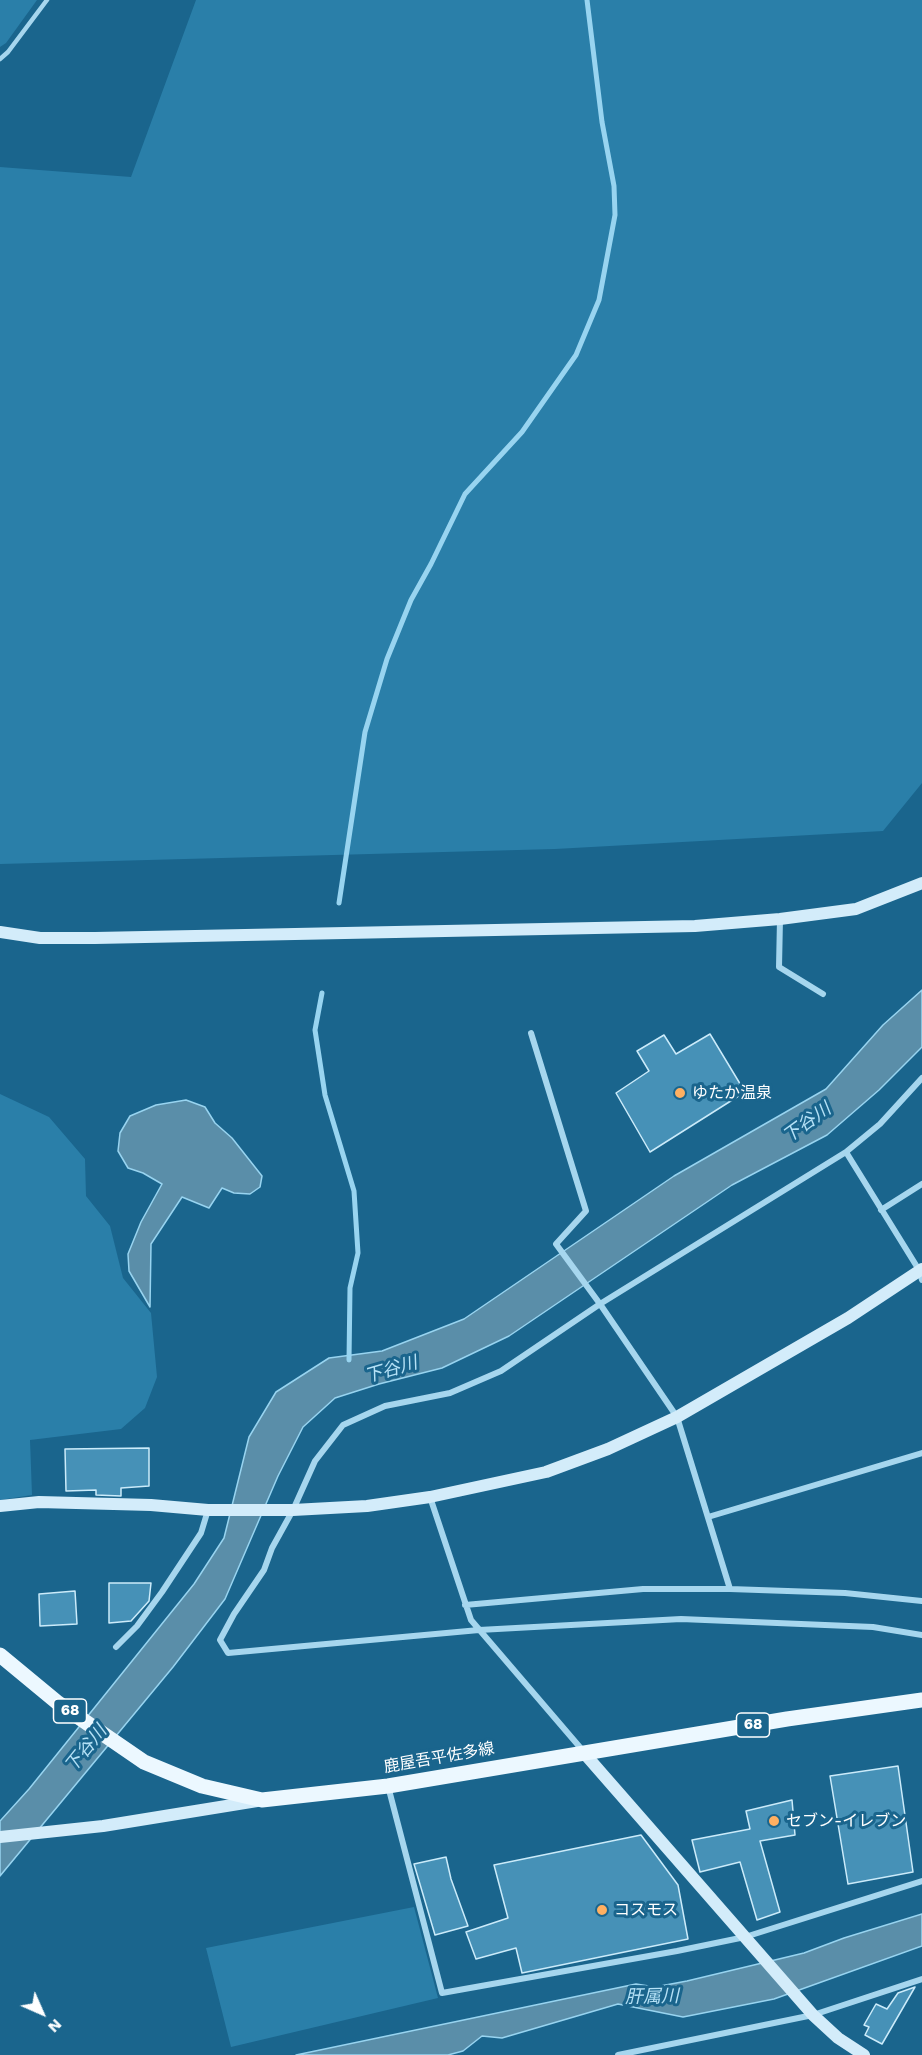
<!DOCTYPE html>
<meta charset="utf-8">
<style>
body{margin:0}
#map{position:relative;width:922px;height:2055px;overflow:hidden;background:#1a658d;font-family:"Work Sans",sans-serif}
canvas{display:block}
.north{position:absolute;left:12px;top:1983px;width:60px;height:60px;-webkit-text-stroke:4px #1a658d;paint-order:stroke;rotate:135deg;font-size:16px;font-weight:700;line-height:24px;text-align:center;color:#fff}
.north::after{content:'';display:block;margin:auto;width:21px;height:27px;background:#fff;clip-path:polygon(50% 0,100% 100%,50% 72%,0 100%)}
</style>
<div id="map">
<canvas width="922" height="2055"></canvas>
<div class="north">N</div>
</div>
<script>
const ctx = document.querySelector('canvas').getContext('2d');
ctx.lineJoin = 'round';
function paint(path, color) {
  ctx.fillStyle = color;
  ctx.fill(path, 'evenodd');
}
function shape(rows) {
  const path = new Path2D();
  for (const r of rows) {
    path.moveTo(r[0], r[1]);
    for (let i = 2; i < r.length; i += 2) path.lineTo(r[i], r[i + 1]);
  }
  return path;
}
function trace(path, color, width, dash) {
  ctx.strokeStyle = color;
  ctx.lineWidth = width;
  ctx.lineCap = dash ? 'butt' : 'round';
  ctx.setLineDash(dash || []);
  ctx.stroke(path);
}
function write(font, color, halo, rows, align = 'center') {
  ctx.font = font + ' "Work Sans","Noto Sans JP",sans-serif';
  ctx.lineWidth = 6;
  ctx.setLineDash([]);
  ctx.textBaseline = 'middle';
  ctx.strokeStyle = halo;
  ctx.fillStyle = color;
  for (const [text, x, y, turn = 0] of rows) {
    ctx.save();
    ctx.translate(x, y);
    ctx.rotate((+turn || 0) * Math.PI / 180);
    ctx.textAlign = isNaN(turn) ? turn : align;
    if (halo) ctx.strokeText(text, 0, 0);
    ctx.fillText(text, 0, 0);
    ctx.restore();
  }
}
const green = shape([
 [0,0,37,0,6,43,0,47],
 [196,0,922,0,922,783,883,831,555,849,0,864,0,167,131,177],
 [0,1094,49,1117,85,1159,86,1196,110,1226,123,1278,151,1313,157,1377,145,1408,121,1429,30,1440,32,1495,0,1500],
 [414,1907,438,1998,231,2047,206,1948]
]);
const water = shape([
 [922,990,922,1047,879,1090,827,1135,732,1185,509,1336,442,1368,379,1384,335,1398,303,1427,278,1476,225,1599,173,1667,0,1876,0,1821,29,1789,194,1584,224,1538,249,1437,276,1392,329,1358,382,1351,464,1319,674,1176,826,1089,883,1025,922,990],
 [186,1100,205,1107,215,1123,232,1138,262,1176,260,1187,250,1194,234,1193,222,1188,209,1208,182,1197,151,1244,150,1307,129,1271,128,1254,141,1222,162,1184,143,1173,128,1168,118,1151,120,1133,130,1116,156,1105,186,1100],
 [922,1914,922,1946,774,1999,683,2017,618,2004,502,2038,482,2036,463,2051,448,2055,296,2055,636,1984,655,1987,687,1981,804,1953,844,1938,922,1914]
]);
const stream = shape([
 [339,903,365,732,387,659,411,600,431,564,465,494,522,432,576,355,599,300,615,215,614,186,602,122,587,0],
 [322,993,315,1030,325,1095,354,1191,358,1253,350,1288,349,1360]
]);
const building = shape([
 [710,1034,745,1092,650,1152,616,1093,649,1071,637,1051,664,1035,676,1054,710,1034],
 [149,1448,149,1486,121,1488,121,1496,96,1495,96,1490,66,1491,65,1449,149,1448],
 [109,1583,151,1583,149,1601,131,1621,109,1623,109,1583],
 [75,1591,77,1624,40,1626,39,1594,75,1591],
 [898,1766,913,1872,848,1884,830,1776,898,1766],
 [792,1800,795,1835,760,1841,780,1912,757,1920,740,1862,700,1872,692,1840,750,1829,746,1811,792,1800],
 [641,1835,678,1885,688,1939,522,1973,516,1948,476,1959,466,1932,508,1918,494,1865,641,1835],
 [446,1857,451,1879,468,1926,435,1935,414,1864,446,1857],
 [915,1987,882,2044,865,2035,869,2027,864,2025,876,2004,887,2009,898,1993,915,1987]
]);
const lane = shape([
 [0,59,8,52,47,0]
]);
const street = shape([
 [780,919,779,967,823,994],
 [531,1033,586,1211,556,1244,600,1304,677,1417,730,1589],
 [922,1078,880,1124,846,1152,600,1304,501,1371,450,1393,385,1406,343,1425,315,1461,293,1510,272,1548,264,1570,234,1614,220,1640,228,1653,479,1630,681,1619,873,1627,922,1635],
 [846,1152,919,1270,922,1280],
 [881,1210,922,1184],
 [430,1497,471,1620,584,1752],
 [708,1517,922,1453],
 [465,1605,643,1589,730,1589,845,1593,922,1601],
 [116,1647,137,1626,162,1592,201,1533,208,1510],
 [388,1786,442,1993,677,1951,745,1937,922,1881],
 [618,2055,813,2015,922,1979]
]);
const secondary = shape([
 [0,932,40,938,95,938,695,926,780,919,856,909,922,883],
 [0,1506,39,1502,151,1505,208,1510,293,1510,367,1506,430,1497,546,1472,608,1449,677,1417,848,1318,922,1269],
 [584,1753,813,2015,838,2038,864,2055],
 [0,1837,103,1826,257,1801]
]);
const primary = shape([
 [0,1655,58,1703,144,1762,202,1786,262,1800,388,1786,787,1719,922,1700]
]);
const markers = [
 [680,1093,6,"#ffb062"],
 [774,1821,6,"#ffb062"],
 [602,1910,6,"#ffb062"]
];
const shields = [
 [70,1711,33],
 [753,1725,33]
];
const shieldNames = [
 ["68",70,1711],
 ["68",753,1725]
];
const poiNames = [
 ["ゆたか温泉",692,1093],
 ["セブン-イレブン",786,1821],
 ["コスモス",614,1910]
];
const streetNames = [
 ["鹿屋吾平佐多線",439,1758,-10]
];
const waterNames = [
 ["下谷川",807,1123,-36],
 ["下谷川",391,1370,-16],
 ["下谷川",86,1749,-51],
 ["肝属川",652,1997,-1]
];
paint(green, '#2a7fa9');
paint(water, '#5a8ea9');
trace(water, '#98d4f0', 1.5);
trace(stream, '#98d4f0', 5);
paint(building, '#4691b7');
trace(building, '#cbebfa', 1.5);
trace(lane, '#a6d6ee', 4.5);
trace(street, '#a6d6ee', 6);
trace(secondary, '#d3ecfa', 12);
trace(primary, '#ecf8ff', 15);
for (const [x, y, r, color] of markers) {
  const dot = new Path2D();
  dot.arc(x, y, r, 0, 2 * Math.PI);
  ctx.fillStyle = color;
  ctx.fill(dot);
  trace(dot, '#1a658d', 2);
}
for (const [x, y, w] of shields) {
  const box = new Path2D();
  box.roundRect(x - w / 2, y - 12, w, 24, 4.5);
  ctx.fillStyle = '#1a658d';
  ctx.fill(box);
  trace(box, '#fff', 1.5);
}
write('bold 15px', '#fff', null, shieldNames);
write('16px', '#fff', '#1a658d', poiNames, 'left');
write('16px', '#fff', '#1a658d', streetNames);
write('italic 18px', '#b5e1f6', '#1a658d', waterNames);
</script>
